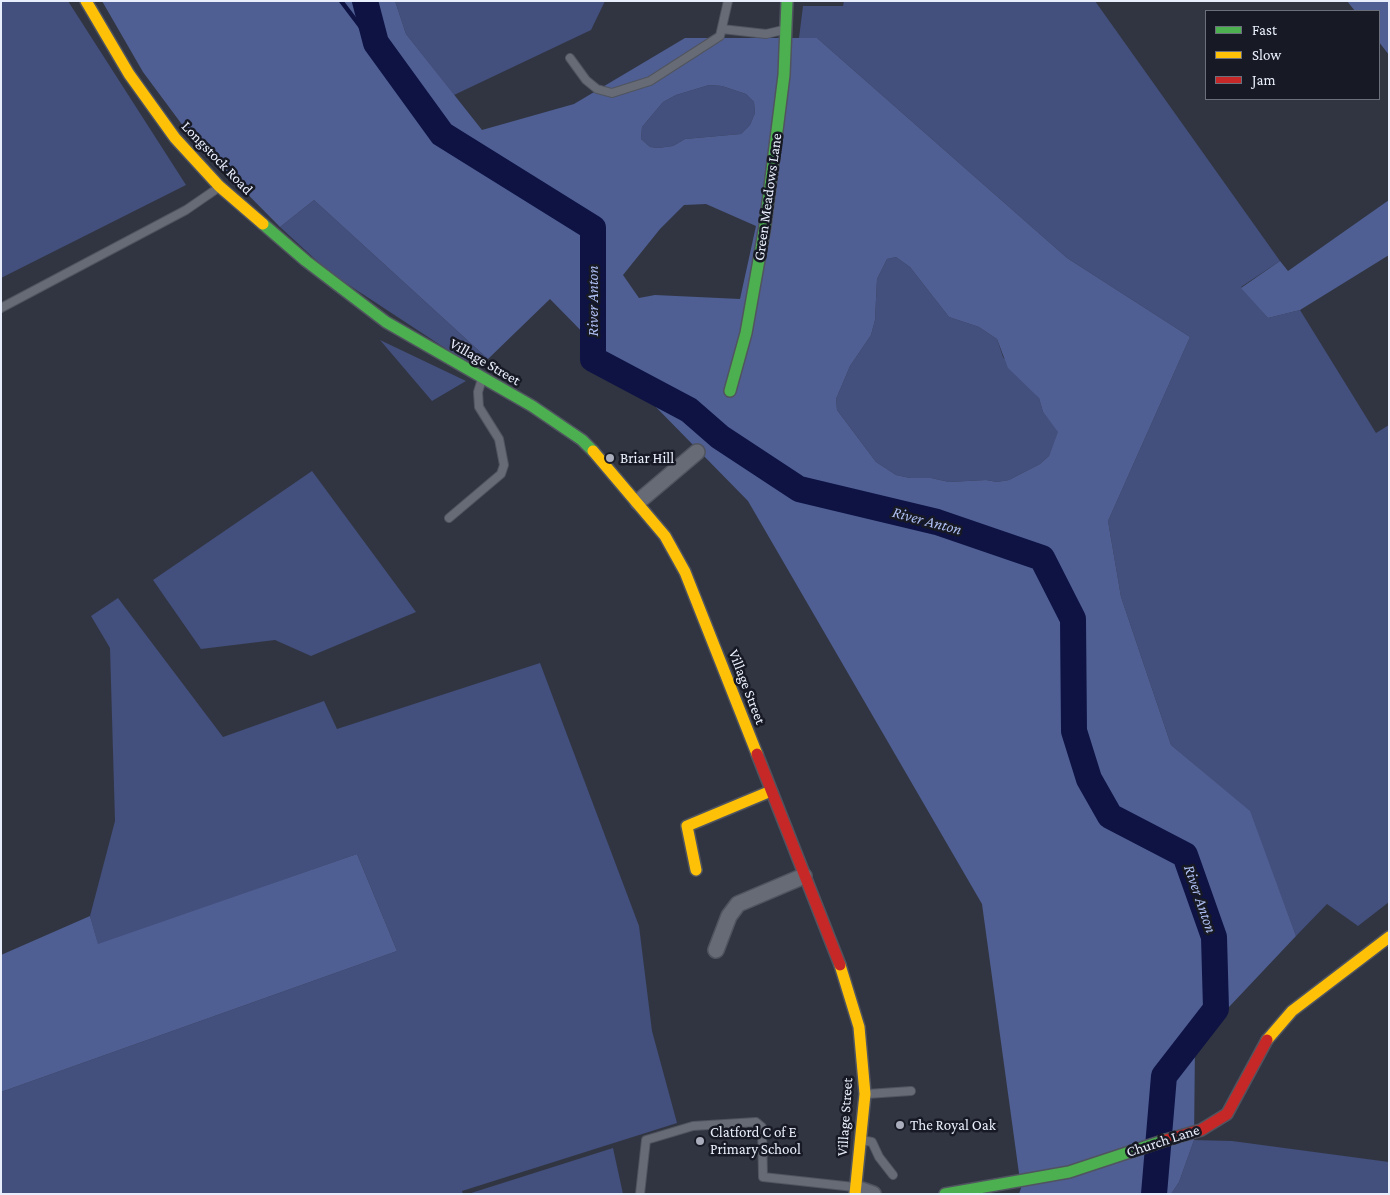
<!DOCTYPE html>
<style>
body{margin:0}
#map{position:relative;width:1390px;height:1195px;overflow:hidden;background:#313542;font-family:"Crimson Pro",serif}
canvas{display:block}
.frame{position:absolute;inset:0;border:2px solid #e9eefd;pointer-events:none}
.legend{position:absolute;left:1205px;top:10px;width:175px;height:90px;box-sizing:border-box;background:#171a24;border:1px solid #6b6f7b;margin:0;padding:6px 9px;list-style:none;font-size:15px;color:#e9eefd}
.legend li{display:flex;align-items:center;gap:10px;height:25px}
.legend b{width:25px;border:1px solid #6b6f7b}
</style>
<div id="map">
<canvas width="1390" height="1195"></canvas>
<div class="frame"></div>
<ul class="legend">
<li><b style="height:6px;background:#4caf50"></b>Fast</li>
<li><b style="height:6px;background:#ffc107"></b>Slow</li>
<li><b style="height:6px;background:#c62828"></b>Jam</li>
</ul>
</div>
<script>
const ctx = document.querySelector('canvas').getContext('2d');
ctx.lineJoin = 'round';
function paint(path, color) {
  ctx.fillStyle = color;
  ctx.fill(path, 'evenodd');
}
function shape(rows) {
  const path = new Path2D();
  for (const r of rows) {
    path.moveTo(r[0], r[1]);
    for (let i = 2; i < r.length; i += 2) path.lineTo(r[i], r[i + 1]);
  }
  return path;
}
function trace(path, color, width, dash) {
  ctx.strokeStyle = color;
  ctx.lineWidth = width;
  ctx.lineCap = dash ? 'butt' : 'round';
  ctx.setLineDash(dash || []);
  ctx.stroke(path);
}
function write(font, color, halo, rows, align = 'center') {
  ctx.font = font + ' "Crimson Pro",serif';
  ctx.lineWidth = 5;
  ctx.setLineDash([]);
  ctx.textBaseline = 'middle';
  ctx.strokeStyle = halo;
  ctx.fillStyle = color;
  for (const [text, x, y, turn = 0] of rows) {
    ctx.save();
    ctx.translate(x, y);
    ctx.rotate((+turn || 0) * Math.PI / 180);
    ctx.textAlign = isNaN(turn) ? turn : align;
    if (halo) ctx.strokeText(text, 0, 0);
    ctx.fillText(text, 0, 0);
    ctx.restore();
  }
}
const green = shape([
 [1,1,68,1,186,185,1,278],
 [395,1,605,1,591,30,454,95,406,34],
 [844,1,1095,1,1280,261,1241,287,1268,318,1300,310,1376,433,1389,425,1389,902,1358,926,1327,904,1296,936,1249,811,1171,745,1121,597,1108,521,1190,337,1067,258,817,38,799,38,803,6,843,6],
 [709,85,722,86,746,94,754,102,755,113,750,125,741,134,685,139,673,146,658,148,650,147,641,139,642,127,663,102,676,95],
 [314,200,488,359,481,366,460,358,329,272,280,227],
 [896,257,910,267,949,317,979,327,997,339,1003,357,1039,398,1043,412,1059,432,1049,456,1040,464,1009,480,997,482,986,480,949,482,931,478,910,478,896,475,876,462,837,410,836,399,850,366,871,335,875,320,877,279,887,259],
 [380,340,466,381,432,401],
 [312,471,416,612,311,656,275,640,201,649,153,580],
 [118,598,223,737,324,701,337,729,540,663,639,926,652,1031,677,1123,462,1191,463,1194,1,1194,1,1092,397,951,357,854,98,945,90,916,115,821,110,648,91,616],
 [1194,1140,1232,1141,1389,1162,1389,1194,1171,1194,1179,1182],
 [613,1148,623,1194,468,1194]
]);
const forest = shape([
 [102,1,395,1,406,34,482,130,574,104,685,38,817,38,1067,258,1190,337,1108,521,1121,597,1171,745,1250,811,1296,936,1195,1043,1194,1140,1179,1182,1171,1194,1019,1194,1021,1188,982,904,748,501,550,299,488,359,314,200,280,227,192,138,143,72],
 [709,85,722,86,746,94,754,102,755,113,750,125,741,134,685,139,673,146,658,148,650,147,641,139,642,127,663,102,676,95],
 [706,204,756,226,740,299,655,295,639,298,623,275,660,229,684,205],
 [896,257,910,267,949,317,979,327,997,339,1008,368,1039,398,1043,412,1058,432,1049,456,1040,464,1009,480,997,482,986,480,949,482,931,478,910,478,896,475,876,462,837,410,836,399,850,366,871,335,875,320,877,279,887,259],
 [1347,1,1389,1,1389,55,1379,42,1379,11,1355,11],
 [1389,200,1389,255,1300,310,1268,318,1241,288,1280,261,1288,271],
 [357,854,397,951,1,1092,1,955,90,916,98,944]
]);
const stream = shape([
 [341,1,442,134]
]);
const river = shape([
 [365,1,376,43,442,134,593,228,593,359,689,410,720,437,799,489,937,522,1042,558,1073,619,1074,731,1089,779,1110,816,1185,855,1214,937,1216,1009,1164,1076,1154,1194]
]);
const lane = shape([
 [722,29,766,34,783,30],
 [570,58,586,80,597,89,612,93,650,81,720,36,728,1],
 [1,308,186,210,218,188],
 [449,518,501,474,504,465,499,439,479,407,478,392,482,379],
 [867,1094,911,1091],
 [861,1140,872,1142,879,1157,893,1175],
 [640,1194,646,1140,693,1126,756,1122,762,1127,763,1177,854,1187]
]);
const street = shape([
 [638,502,697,452],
 [716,950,729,916,738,904,804,876],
 [856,1188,873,1194]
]);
const fast = shape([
 [263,224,306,261,386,322,532,406,582,440,593,451],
 [730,391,746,333,765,226,784,75,787,1],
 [945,1194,1069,1172,1166,1140]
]);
const slow = shape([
 [86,1,129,74,175,138,219,186,263,224],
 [593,451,665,536,685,572,757,754],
 [696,870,687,826,771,791],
 [840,965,859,1027,865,1094,855,1194],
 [1267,1040,1292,1011,1389,937]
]);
const jam = shape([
 [757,754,840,965],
 [1166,1140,1201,1130,1227,1114,1267,1040]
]);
const markers = [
 [610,458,5,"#a9adbc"],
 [900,1125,5,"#a9adbc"],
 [700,1141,5,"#a9adbc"]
];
const streetNames = [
 ["Longstock Road",217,158,46],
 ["Green Meadows Lane",768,197,-82],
 ["Village Street",485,362,30],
 ["Village Street",747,687,69],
 ["Village Street",845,1117,-86],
 ["Church Lane",1163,1141,-18]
];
const poiNames = [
 ["Briar Hill",620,458],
 ["The Royal Oak",910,1125],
 ["Clatford C of E",710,1132],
 ["Primary School",710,1149]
];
const waterNames = [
 ["River Anton",593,301,-90],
 ["River Anton",927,521,15],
 ["River Anton",1200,899,71]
];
paint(green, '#434f7c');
paint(forest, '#4f5f93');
trace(stream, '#0e1344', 4.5);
trace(river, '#0e1344', 26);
trace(lane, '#50545f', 10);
trace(street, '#50545f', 18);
trace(fast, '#50545f', 14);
trace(slow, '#50545f', 14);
trace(jam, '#50545f', 14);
trace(lane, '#676b75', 8);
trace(street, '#676b75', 15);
trace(fast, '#4caf50', 11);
trace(slow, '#ffc107', 11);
trace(jam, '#c62828', 11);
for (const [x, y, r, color] of markers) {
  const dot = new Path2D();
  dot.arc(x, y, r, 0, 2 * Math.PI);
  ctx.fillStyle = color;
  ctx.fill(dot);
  trace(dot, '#171a24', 2);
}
write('15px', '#e9eefd', '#171a24', streetNames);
write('15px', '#e9eefd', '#171a24', poiNames, 'left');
write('italic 16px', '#aebef2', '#171a24', waterNames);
</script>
